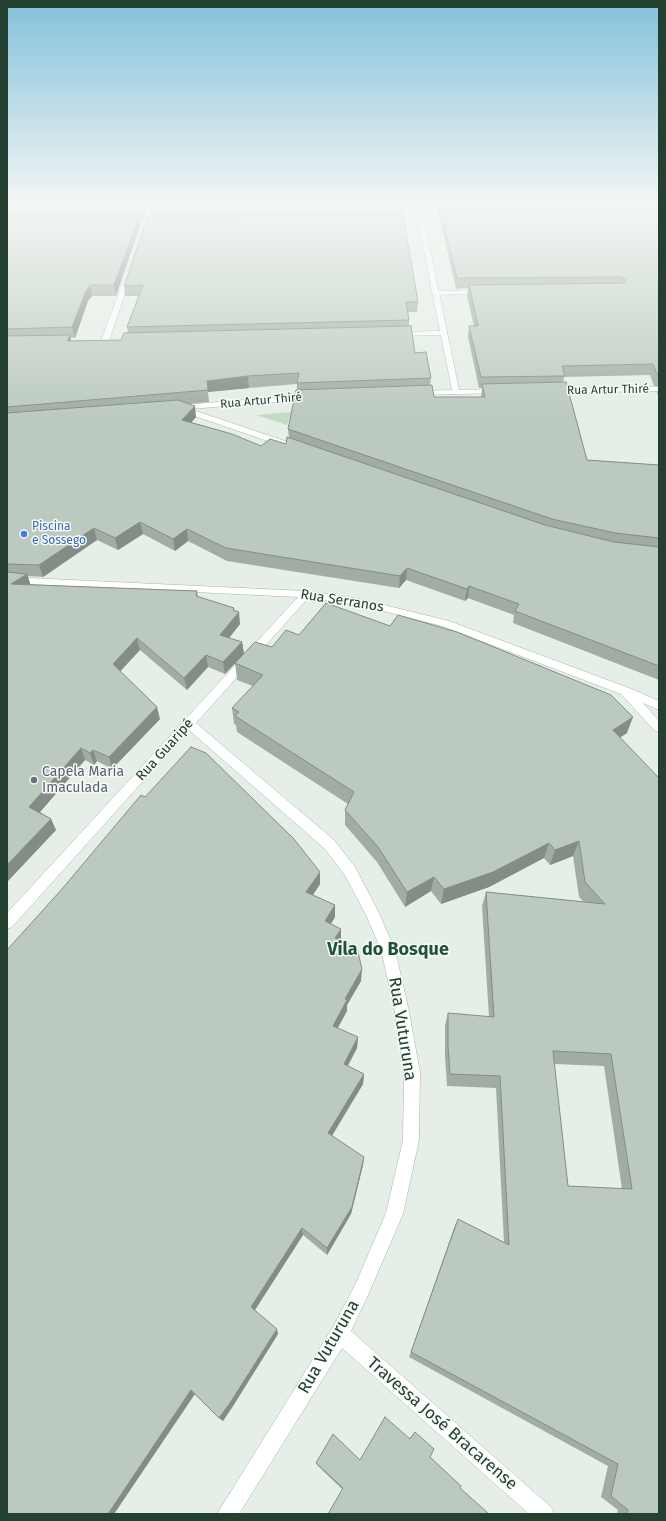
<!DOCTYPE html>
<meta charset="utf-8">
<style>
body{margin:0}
#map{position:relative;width:666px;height:1521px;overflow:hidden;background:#e5eee7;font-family:"Fira Sans",sans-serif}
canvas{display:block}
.frame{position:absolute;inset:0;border:8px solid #244030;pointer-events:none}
</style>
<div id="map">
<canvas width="666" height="1521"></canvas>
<div class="frame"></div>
</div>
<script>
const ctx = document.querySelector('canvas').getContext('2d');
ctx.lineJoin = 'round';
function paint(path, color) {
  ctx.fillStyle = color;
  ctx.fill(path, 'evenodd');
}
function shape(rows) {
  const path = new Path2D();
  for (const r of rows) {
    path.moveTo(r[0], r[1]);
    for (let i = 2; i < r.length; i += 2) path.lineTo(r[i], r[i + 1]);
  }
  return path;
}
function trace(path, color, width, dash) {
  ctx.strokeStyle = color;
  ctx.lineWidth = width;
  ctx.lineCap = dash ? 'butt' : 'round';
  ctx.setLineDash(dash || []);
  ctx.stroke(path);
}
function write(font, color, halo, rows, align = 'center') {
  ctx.font = font + ' "Fira Sans",sans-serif';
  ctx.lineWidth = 3;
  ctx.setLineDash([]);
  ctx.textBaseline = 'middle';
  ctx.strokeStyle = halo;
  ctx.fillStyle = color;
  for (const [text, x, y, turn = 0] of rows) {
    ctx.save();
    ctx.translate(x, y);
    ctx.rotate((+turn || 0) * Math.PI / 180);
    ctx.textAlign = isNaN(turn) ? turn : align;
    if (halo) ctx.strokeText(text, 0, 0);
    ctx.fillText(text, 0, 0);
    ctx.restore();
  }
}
const green = shape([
 [291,412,287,425,256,415]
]);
const service = shape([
 [484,290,486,291,486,293,435,295,432,293,435,291,484,290]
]);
const minor = shape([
 [149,205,155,205,146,232,141,233,149,205],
 [415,205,421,205,459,390,497,389,501,391,500,393,417,395,413,393,417,391,452,390,441,335,396,336,392,334,396,332,440,331,415,205],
 [127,271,132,272,109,341,102,343,101,341,127,271],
 [659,387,659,391,553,393,549,391,553,389,659,387],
 [311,395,315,397,314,399,190,409,288,442,289,444,285,447,180,411,176,407,180,405,311,395],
 [7,577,306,591,360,599,449,621,629,688,659,701,659,710,643,703,659,721,659,732,655,731,621,694,442,626,360,605,308,598,196,723,334,840,355,867,378,911,395,950,408,1007,420,1072,419,1140,403,1214,368,1295,351,1331,551,1507,554,1514,529,1514,342,1348,239,1514,217,1514,333,1327,356,1283,386,1213,403,1140,404,1072,394,1007,381,950,367,917,345,875,324,848,189,730,12,927,7,929,7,913,298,597,7,583,7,577]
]);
const tertiary = shape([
 [456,218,458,219,458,221,388,223,385,221,388,219,456,218],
 [124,220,162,220,165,222,162,224,122,223,121,222,124,220]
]);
const wall = shape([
 [7,205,148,205,143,219,139,219,140,226,116,296,92,296,88,301,75,338,71,338,71,341,121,340,128,333,127,327,139,296,125,296,124,286,152,216,151,209,152,205,415,205,414,209,402,211,401,215,418,302,417,312,408,312,409,320,409,326,415,353,431,378,430,385,434,397,481,397,482,388,479,388,468,337,469,326,474,326,467,296,468,288,456,289,441,224,441,217,439,217,436,205,659,205,659,398,657,393,659,387,654,386,650,375,564,377,563,383,587,460,659,465,659,680,513,623,514,615,468,598,465,601,406,580,399,588,227,561,188,541,175,551,143,534,118,550,97,540,43,577,28,576,30,585,197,591,198,597,234,608,234,610,240,624,229,638,242,642,244,654,225,674,208,667,187,690,140,650,120,671,160,719,112,769,97,761,94,765,85,760,40,812,51,819,56,830,7,882],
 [297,384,297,390,288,429,289,438,286,444,261,446,191,422,196,417,189,404,209,402,208,392,249,388],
 [299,635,627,733,621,737,659,1514,617,1514,618,1510,601,1497,608,1466,409,1357,454,1228,458,1219,504,1242,496,1088,447,1086,445,1057,445,1025,448,1013,489,1017,482,906,486,892,584,902,579,897,573,856,550,865,544,858,489,887,441,904,431,891,405,907,377,862,345,825,345,810,348,804,237,732,236,725,234,724,232,708,253,686,237,680,235,663],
 [554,1064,604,1066,622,1189,568,1186],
 [320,884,313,895,335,905,335,917,331,924,341,941,361,981,347,1005,347,1011,337,1028,358,1037,357,1048,348,1066,364,1074,363,1084,332,1136,363,1165,351,1214,327,1255,303,1235,255,1310,278,1334,233,1406,223,1421,194,1394,114,1514,7,1514,7,950],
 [415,1432,430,1457,460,1488,342,1489,317,1465,316,1463,360,1460,409,1439]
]);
const shadedWall = shape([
 [143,205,148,205,143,219,141,209],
 [401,205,415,205,414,209,402,211,402,207],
 [423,205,432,205,423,207],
 [139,216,140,226,116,296,114,285],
 [90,285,92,296,88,301,75,338,72,327,86,291],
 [70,335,72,346,67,341],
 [248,376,249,388,208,392,207,381],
 [195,406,196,417,184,431,182,420],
 [140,522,143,534,118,550,115,538],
 [94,528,97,540,43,577,39,565],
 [187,529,188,541,175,551,173,539],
 [407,568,406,580,399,588,400,576],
 [27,574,31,586,11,584],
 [469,586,468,598,465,601,467,589],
 [234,608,235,617,239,612,240,624,222,647,220,635],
 [137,638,140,650,116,676,113,664],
 [242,642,244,654,225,674,223,662],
 [206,655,208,667,187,690,184,678],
 [157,707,160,719,112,769,109,757],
 [633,717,627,733,607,745,613,730],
 [81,748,85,760,34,819,29,807],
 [93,750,97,761,94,765,90,753],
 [51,819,56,830,7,882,7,865],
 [579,841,573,856,550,865,555,850],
 [549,843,544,858,489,887,441,904,444,889],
 [320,872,320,884,307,904,306,892],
 [434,877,431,891,405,907,407,892],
 [335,905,335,917,325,933,325,921],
 [341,929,341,941,335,938],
 [362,969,361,981,347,1005,347,1011,333,1037,333,1026,345,999],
 [358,1037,357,1048,343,1074,344,1064],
 [364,1074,363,1084,328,1142,328,1133],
 [364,1157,363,1165,351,1214,327,1255,327,1248],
 [302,1228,303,1235,253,1313,251,1307],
 [277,1329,278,1334,233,1406,223,1421,219,1418],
 [191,1390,195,1394,114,1514,108,1514]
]);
const building = shape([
 [7,205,143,205,141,209,7,210,7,205],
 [152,205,401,205,402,207,151,209,152,205],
 [439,205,659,205,659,206,440,207,439,205],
 [659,213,659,375,657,374,653,364,562,366,565,376,481,377,469,326,478,326,469,285,624,283,626,280,621,277,457,278,441,214,659,213],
 [403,215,418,302,406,302,409,320,127,327,143,285,124,286,148,216,403,215],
 [139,216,114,285,90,285,86,291,72,327,7,329,7,217,139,216],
 [411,326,415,353,426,352,431,378,297,383,299,373,248,376,207,381,208,390,7,407,7,336,70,335,67,341,121,340,124,333,411,326],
 [566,382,587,460,659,465,659,538,615,533,552,519,288,429,296,390,432,385,434,397,485,397,482,384,566,382],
 [178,400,195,406,182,420,232,434,261,446,270,439,286,444,287,437,545,525,614,542,659,547,659,666,515,611,519,604,469,586,467,589,407,568,400,576,226,548,187,529,173,539,140,522,115,538,94,528,39,565,7,564,7,413,178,400],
 [7,572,27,574,11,584,197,591,196,596,234,608,233,610,239,612,220,635,242,642,223,662,206,655,184,678,137,638,113,664,157,707,109,757,93,750,90,753,81,748,29,807,51,819,7,865,7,572],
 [326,603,390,626,398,615,457,632,611,695,633,717,613,730,659,778,659,1514,627,1514,628,1510,611,1496,618,1464,411,1352,458,1219,509,1245,500,1076,450,1074,448,1045,448,1013,494,1017,486,892,605,904,585,882,579,841,555,850,549,843,493,872,444,889,434,877,407,892,378,847,345,810,354,792,235,716,239,712,232,708,263,675,235,663,255,642,272,647,286,630,299,635,326,603],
 [553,1051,611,1054,632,1189,568,1186,553,1051],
 [191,747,206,753,294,839,320,872,306,892,335,905,325,921,341,929,335,938,357,948,362,969,345,999,347,1000,333,1026,358,1037,344,1064,364,1074,328,1133,364,1157,352,1207,327,1248,302,1228,251,1307,277,1329,230,1403,219,1418,191,1390,108,1514,7,1514,7,950,62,889,141,795,145,797,191,747],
 [385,1417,410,1439,415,1432,434,1449,430,1457,461,1486,460,1488,489,1514,328,1514,343,1488,316,1463,333,1434,360,1460,385,1417]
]);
const markers = [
 [24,534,4,"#3f7fe0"],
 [34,780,4,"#6b7280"]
];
const farStreetnames = [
 ["Rua Artur Thiré",608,390,-1],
 ["Rua Artur Thiré",261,401,-5]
];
const farShopnames = [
 ["Piscina",32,527],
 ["e Sossego",32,541]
];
const streetNames = [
 ["Rua Serranos",342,601,9],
 ["Rua Guaripé",165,750,-48]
];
const worshipNames = [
 ["Capela Maria",42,772],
 ["Imaculada",42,788]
];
const nearStreetnames = [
 ["Rua Vuturuna",402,1029,81],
 ["Rua Vuturuna",329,1347,-60],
 ["Travessa José Bracarense",442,1424,41]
];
const districtNames = [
 ["Vila do Bosque",388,950]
];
paint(green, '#c0debf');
trace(service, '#a7b6ac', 1);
trace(minor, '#a7b6ac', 1);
trace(tertiary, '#a7b6ac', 1);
paint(service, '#fff');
paint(minor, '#fff');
paint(tertiary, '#fff');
paint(wall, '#a1ada4');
paint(shadedWall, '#838d86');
paint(building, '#bbc9bf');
trace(building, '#838d86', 1);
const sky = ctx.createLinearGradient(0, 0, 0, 418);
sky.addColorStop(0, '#84c0db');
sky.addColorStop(0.49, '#f3f7f4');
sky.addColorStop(1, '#f3f7f400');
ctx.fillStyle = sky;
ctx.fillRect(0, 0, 666, 418);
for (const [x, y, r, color] of markers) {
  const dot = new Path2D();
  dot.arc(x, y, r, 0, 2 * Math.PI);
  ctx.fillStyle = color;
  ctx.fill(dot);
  trace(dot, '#f6faf7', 1.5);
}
write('12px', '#244030', '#f6faf7', farStreetnames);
write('12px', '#366cbe', '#f6faf7', farShopnames, 'left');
write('14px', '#244030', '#f6faf7', streetNames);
write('14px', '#5b616d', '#f6faf7', worshipNames, 'left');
write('17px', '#244030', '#f6faf7', nearStreetnames);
write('bold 18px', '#205236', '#f6faf7', districtNames);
</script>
